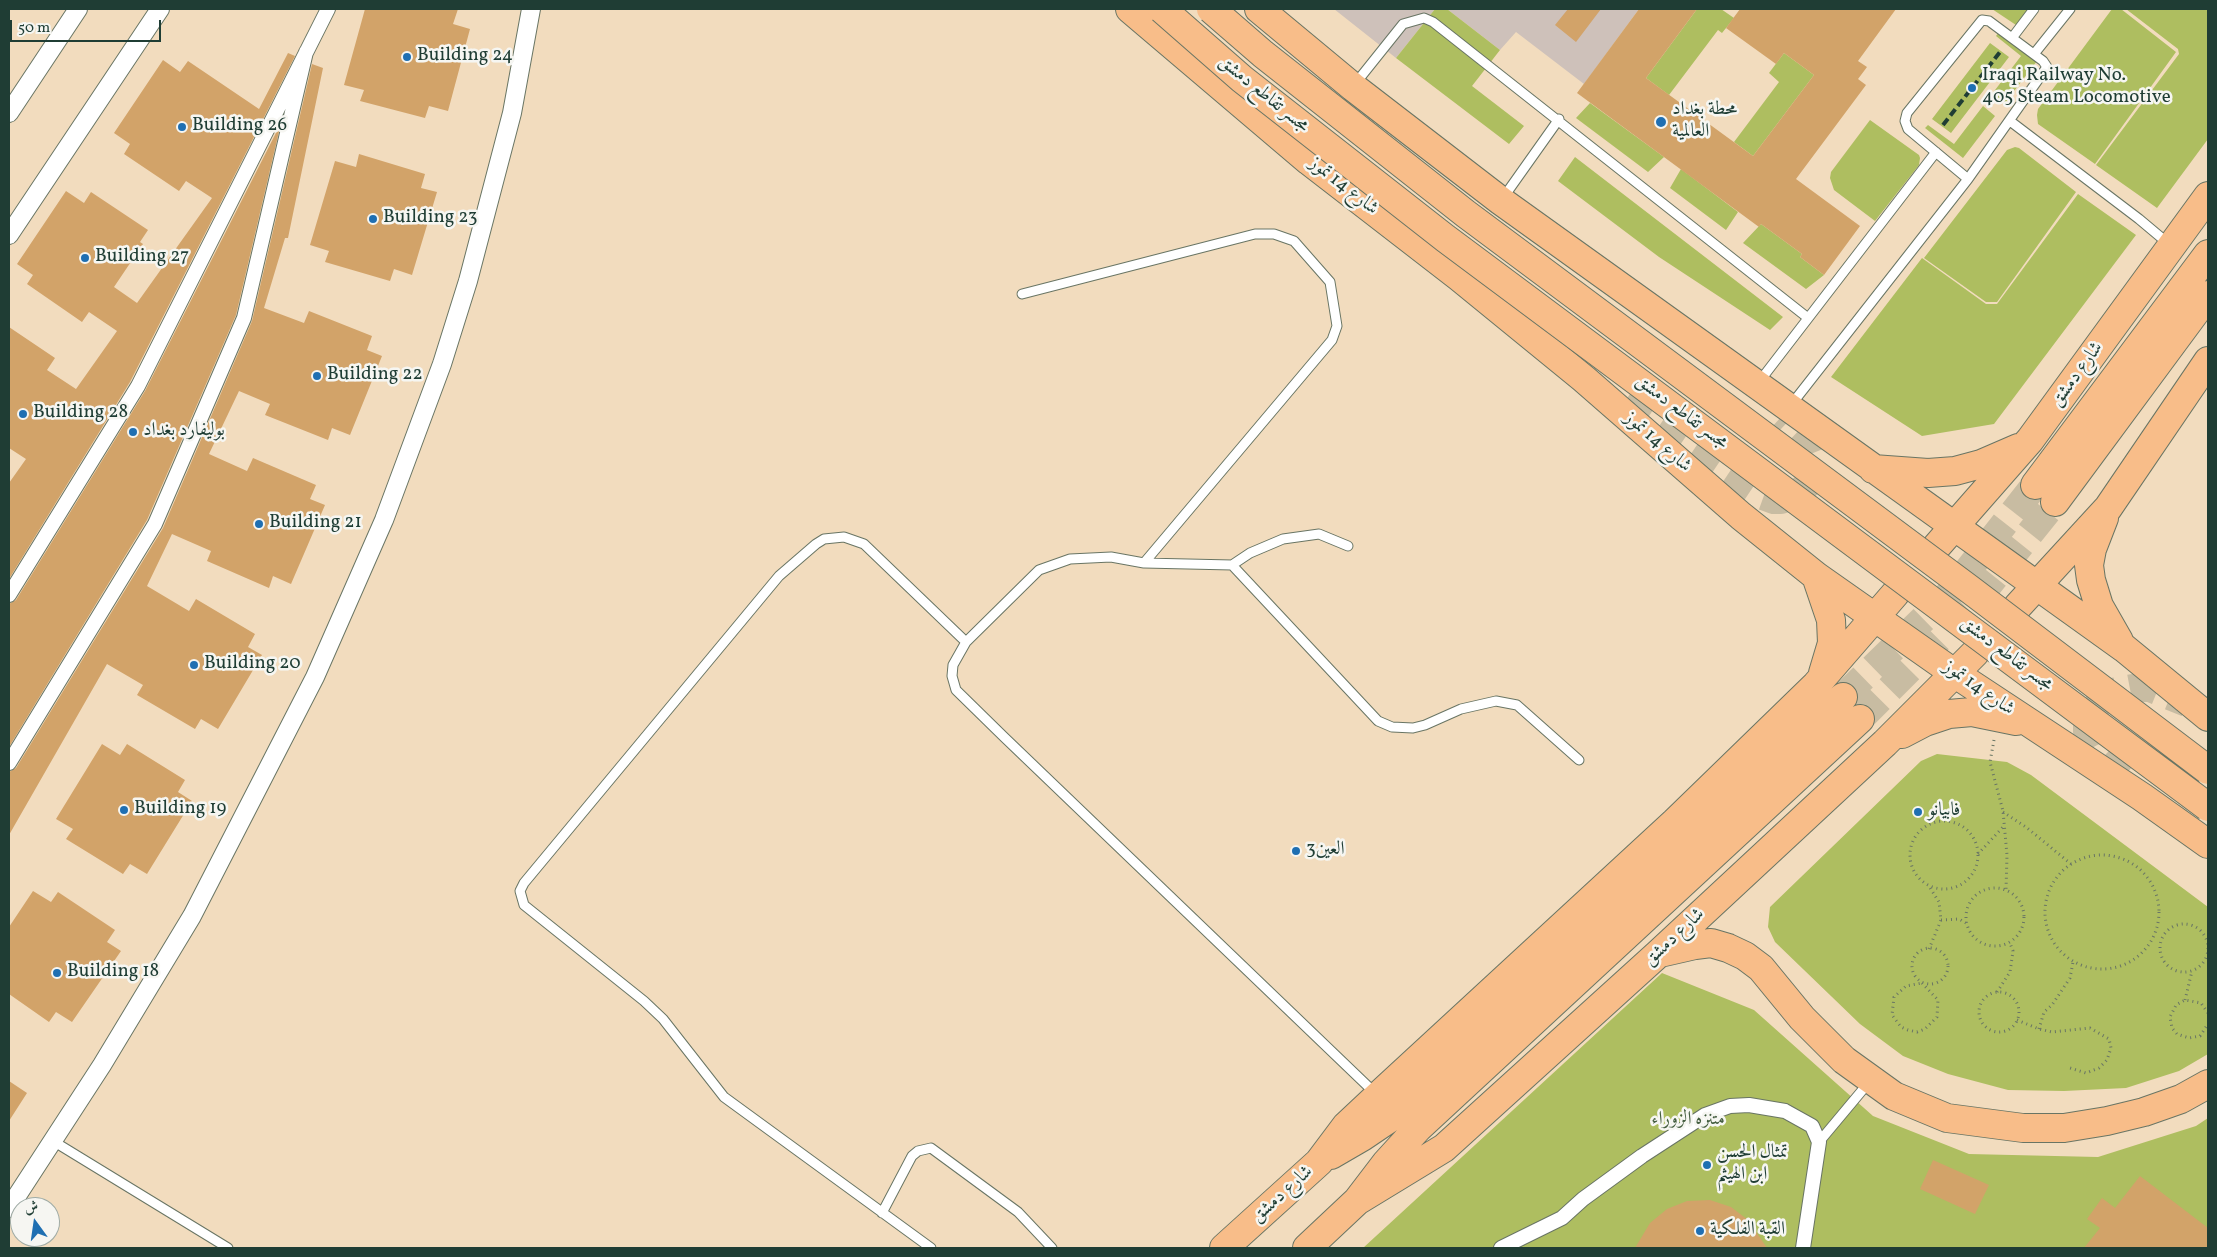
<!DOCTYPE html>
<meta charset="utf-8">
<style>
body{margin:0}
#map{position:relative;width:2217px;height:1257px;overflow:hidden;background:#f2dcbe;font-family:Vollkorn,Amiri,serif}
canvas{display:block}
.frame{position:absolute;inset:0;border:10px solid #1f3d34;pointer-events:none}
.north{position:absolute;left:10px;top:1197px;width:50px;height:50px;box-sizing:border-box;background:#f6f6f2;border:1px solid #a0aca6;border-radius:50%;rotate:346deg;font-size:14px;font-weight:700;line-height:20px;text-align:center;color:#1f3d34}
.north::after{content:'';display:block;margin:auto;width:18px;height:22px;background:#1f6fb2;clip-path:polygon(50% 0,100% 100%,50% 72%,0 100%)}
.scale{position:absolute;left:10px;top:20px;width:151px;height:22px;box-sizing:border-box;border:2px solid #1f3d34;border-top:0;padding-left:6px;font-size:15px;line-height:18px;white-space:nowrap;color:#1f3d34;-webkit-text-stroke:4px #f6f6f2;paint-order:stroke}
</style>
<div id="map">
<canvas width="2217" height="1257"></canvas>
<div class="frame"></div>
<div class="north">ش</div>
<div class="scale">50 m</div>
</div>
<script>
const ctx = document.querySelector('canvas').getContext('2d');
ctx.lineJoin = 'round';
function paint(path, color) {
  ctx.fillStyle = color;
  ctx.fill(path, 'evenodd');
}
function shape(rows) {
  const path = new Path2D();
  for (const r of rows) {
    if (r.length === 3) {
      path.moveTo(r[0] + r[2], r[1]);
      path.arc(r[0], r[1], r[2], 0, 2 * Math.PI);
      continue;
    }
    path.moveTo(r[0], r[1]);
    for (let i = 2; i < r.length; i += 2) path.lineTo(r[i], r[i + 1]);
  }
  return path;
}
function trace(path, color, width, dash) {
  ctx.strokeStyle = color;
  ctx.lineWidth = width;
  ctx.lineCap = dash ? 'butt' : 'round';
  ctx.setLineDash(dash || []);
  ctx.stroke(path);
}
function write(font, color, halo, rows, align = 'center') {
  ctx.font = font + ' Vollkorn,Amiri,serif';
  ctx.lineWidth = 5;
  ctx.setLineDash([]);
  ctx.textBaseline = 'middle';
  ctx.strokeStyle = halo;
  ctx.fillStyle = color;
  for (const [text, x, y, turn = 0] of rows) {
    ctx.save();
    ctx.translate(x, y);
    ctx.rotate((+turn || 0) * Math.PI / 180);
    ctx.textAlign = isNaN(turn) ? turn : align;
    if (halo) ctx.strokeText(text, 0, 0);
    ctx.fillText(text, 0, 0);
    ctx.restore();
  }
}
const industrial = shape([
 [1334,9,1435,9,1396,58],
 [1447,9,1639,9,1584,84,1516,32,1500,50]
]);
const green = shape([
 [1435,9,1447,9,1500,50,1472,86,1524,126,1509,144,1396,58],
 [1697,9,1721,9,1734,18,1722,33,1718,30,1669,95,1646,78],
 [1992,9,2028,9,2016,25],
 [2112,9,2121,9,2176,52,2095,164,2038,124,2037,115,2038,109],
 [2126,9,2208,9,2208,139,2157,208,2096,165,2179,54,2178,49],
 [1999,32,2037,61,2005,103,1992,94,2021,56,1996,36],
 [1990,43,2009,57,1951,133,1932,119],
 [1784,53,1814,75,1753,156,1734,142,1779,82,1769,73],
 [1590,103,1664,157,1648,172,1576,118],
 [1983,106,1995,116,1963,158,1925,128,1928,125,1954,144],
 [1870,120,1919,155,1920,158,1919,165,1875,221,1834,190,1830,178,1831,172],
 [2015,147,2019,148,2076,192,1997,302,1986,302,1924,258,2007,150],
 [1575,157,1783,317,1770,330,1659,257,1558,181],
 [1681,169,1738,212,1726,230,1670,188],
 [2078,194,2136,235,1994,424,1922,436,1831,377,1922,258,1986,304,1997,304],
 [1761,224,1802,254,1800,257,1824,275,1806,289,1743,243],
 [1937,754,2007,762,2031,775,2208,907,2208,1054,2179,1071,2126,1088,2064,1091,2008,1090,1948,1074,1903,1056,1860,1024,1775,942,1768,927,1770,907,1921,761],
 [1662,973,1754,1010,1873,1116,1969,1154,2098,1157,2196,1126,2208,1118,2208,1248,1363,1248]
]);
const building = shape([
 [365,9,458,9,453,24,470,29,448,111,429,106,425,118,360,101,364,90,344,85],
 [1568,9,1601,9,1576,42,1555,25],
 [1639,9,1697,9,1646,78,1753,156,1814,75,1784,53,1776,64,1726,28,1740,9,1896,9,1858,61,1867,67,1858,79,1866,85,1796,179,1860,226,1824,275,1800,257,1802,254,1761,224,1759,227,1577,93],
 [288,53,295,56,130,382,9,579,9,483,26,459,9,448,9,327,55,358,47,370,76,389,117,331,89,312,82,322,27,284,33,275,17,264,66,191,84,203,91,192,148,230,140,242,143,244,114,287,137,303,212,198,186,181,179,191,124,154,130,144,114,133,163,60,180,72,188,61,259,109],
 [312,64,323,68,288,238,285,238,264,308,304,323,309,311,372,336,367,350,382,356,350,435,332,428,328,440,265,415,270,404,239,391,209,454,247,471,253,458,316,485,310,499,325,505,291,584,273,576,269,588,207,561,211,551,172,534,147,586,189,611,196,599,255,634,248,647,262,655,218,729,201,719,195,729,137,695,143,685,107,664,9,835,9,772,16,768,163,528,252,321],
 [281,123,236,315,147,520,9,747,9,604,16,600,145,391],
 [359,154,425,174,421,188,437,192,412,275,394,269,390,281,325,262,329,251,310,245,335,161,356,167],
 [102,744,120,755,127,744,185,780,178,792,192,801,147,874,130,864,123,874,66,839,73,829,56,819],
 [33,891,51,902,58,892,115,930,107,942,121,951,72,1022,56,1012,49,1022,9,994,9,927],
 [9,1081,27,1093,9,1121],
 [1933,1160,1989,1185,1975,1214,1920,1189],
 [2140,1176,2208,1228,2208,1248,2084,1248,2100,1228,2087,1219,2102,1198,2115,1208],
 [1710,1200,1731,1207,1748,1220,1767,1248,1635,1248,1650,1223,1667,1209,1687,1201]
]);
const primaryTunnel = shape([
 [1624,403,1763,496,1774,500,1781,500,1796,495,1809,483,1816,469,1816,455,1810,440,1783,415],
 [1843,697,1949,594,2035,485],
 [1860,719,1970,608,2055,502],
 [2123,777,2100,756,2087,732,2087,725,2099,702,2112,692,2133,688,2150,688,2187,703]
]);
const path = shape([
 [1994,740,1990,762,2003,811,2007,855,2006,890],
 [2003,812,2026,827,2071,864],
 [1944,855,34],
 [1978,854,2003,827],
 [2102,912,57],
 [1995,917,29],
 [1941,920,1959,919,1966,923],
 [2184,948,24],
 [1930,966,18],
 [1929,949,1941,920,1939,902,1929,886],
 [1922,983,1938,1000,1937,1017,1925,1029,1917,1032,1908,1030,1901,1027,1892,1015,1894,997,1906,986,1922,983],
 [1997,992,2010,972,2013,951,2010,943],
 [1999,1012,20],
 [2185,1000,2192,971],
 [2208,1013,2201,1003,2185,1000,2176,1005,2170,1017,2172,1028,2177,1034,2189,1038,2200,1036,2208,1024],
 [2017,1020,2039,1029,2052,1032,2090,1028,2109,1039,2111,1048,2107,1060,2099,1068,2086,1073,2070,1068],
 [2039,1029,2044,1012,2052,1005,2070,978,2073,962]
]);
const service = shape([
 [1982,20,1989,21,2043,61,2047,67,1968,179,1908,129,1905,121,1907,113,1982,20],
 [2012,38,2034,9],
 [2034,54,2070,9],
 [1355,84,1403,24,1424,18,1433,22,1808,318],
 [2010,121,2139,219,2170,245],
 [1503,198,1559,119],
 [1022,294,1255,234,1274,234,1294,241,1330,282,1337,326,1332,340,1144,563],
 [1759,382,1936,152],
 [1791,405,1968,179],
 [1348,546,1319,534,1283,539,1250,553,1232,565,1144,563,1111,557,1070,559,1039,570,966,642,953,665,952,676,956,690,1004,737,1376,1094],
 [1232,565,1378,721,1392,727,1413,728,1425,725,1461,709,1496,701,1517,705,1579,760],
 [53,1141,228,1248],
 [1819,1142,1870,1081],
 [882,1213,912,1156,918,1151,931,1148,1018,1212,1052,1248],
 [931,1248,724,1097,663,1019,644,1001,524,905,520,891,524,883,779,576,816,544,824,539,844,537,864,544,966,642]
]);
const pedestrian = shape([
 [9,595,138,386,328,9],
 [9,763,155,524,244,318,306,52],
 [1501,1248,1562,1218,1583,1199,1642,1156,1705,1115,1730,1106,1749,1105,1785,1111,1812,1126,1819,1142,1803,1248]
]);
const minor = shape([
 [9,113,78,9],
 [9,235,160,9],
 [9,1208,102,1065,192,916,315,677,384,520,442,364,468,281,512,113,531,9]
]);
const primary = shape([
 [1130,9,1309,161,1459,277,1584,379,1741,516,1816,576,1954,673,2142,797,2208,844],
 [1259,9,1353,87,1501,201,2124,648,2208,717],
 [1873,469,1928,473,1955,471,1981,464,2018,448],
 [2035,485,2208,254],
 [2055,502,2208,295],
 [2104,518,2092,549,2089,565,2091,580,2099,606,2119,641],
 [1937,546,2030,440,2208,196],
 [1816,576,1831,620,1832,643,1823,673],
 [2018,606,2108,508,2208,361],
 [1902,734,1925,722,1949,714,1972,712,2016,721],
 [1660,953,1695,945,1711,943,1728,948,1745,956,1761,968,1802,1018,1844,1060,1894,1096,1947,1118,2023,1128,2064,1128,2107,1121,2144,1112,2181,1099,2208,1084],
 [1331,1155,1362,1137,1402,1110,1843,697],
 [1357,1201,1444,1148,1658,954,1885,743,1975,653],
 [1224,1248,1319,1162,1346,1126,1378,1096,1675,822,1816,685,1895,594],
 [1307,1248,1357,1201,1386,1163,1418,1128,1860,719]
]);
const rail = shape([
 [1943,125,2000,52]
]);
const primaryBridge = shape([
 [1162,9,1242,79,1445,238,2208,807],
 [1211,9,1263,54,1466,214,1968,588,2208,770]
]);
const markers = [
 [407,57,5,"#1f6fb2"],
 [1972,88,5,"#1f6fb2"],
 [1661,122,6,"#1f6fb2"],
 [182,127,5,"#1f6fb2"],
 [373,219,5,"#1f6fb2"],
 [85,258,5,"#1f6fb2"],
 [317,376,5,"#1f6fb2"],
 [23,414,5,"#1f6fb2"],
 [133,432,5,"#1f6fb2"],
 [259,524,5,"#1f6fb2"],
 [194,665,5,"#1f6fb2"],
 [124,810,5,"#1f6fb2"],
 [1918,812,5,"#1f6fb2"],
 [1296,851,5,"#1f6fb2"],
 [57,973,5,"#1f6fb2"],
 [1707,1165,5,"#1f6fb2"],
 [1700,1231,5,"#1f6fb2"]
];
const poiNames = [
 ["Building 24",417,57],
 ["Iraqi Railway No.",1982,77],
 ["405 Steam Locomotive",1982,99],
 ["محطة بغداد",1672,111],
 ["العالمية",1672,133],
 ["Building 26",192,127],
 ["Building 23",383,219],
 ["Building 27",95,258],
 ["Building 22",327,376],
 ["Building 28",33,414],
 ["بوليفارد بغداد",143,432],
 ["Building 21",269,524],
 ["Building 20",204,665],
 ["Building 19",134,810],
 ["فابيانو",1928,812],
 ["العين3",1306,851],
 ["Building 18",67,973],
 ["تمثال الحسن",1717,1154],
 ["ابن الهيثم",1717,1176],
 ["القبة الفلكية",1710,1231]
];
const streetNames = [
 ["مجسر تقاطع دمشق",1263,95,39],
 ["شارع 14 تموز",1343,187,38],
 ["شارع دمشق",2078,375,-54],
 ["مجسر تقاطع دمشق",1681,413,37],
 ["شارع 14 تموز",1657,443,41],
 ["مجسر تقاطع دمشق",2006,655,37],
 ["شارع 14 تموز",1978,689,35],
 ["شارع دمشق",1675,938,-43],
 ["شارع دمشق",1283,1195,-42]
];
const parkNames = [
 ["متنزه الزوراء",1688,1121]
];
paint(industrial, '#cec1ba');
paint(green, '#aebe60');
paint(building, '#d2a369');
trace(primaryTunnel, '#c8bca2', 28, [28, 14]);
trace(service, '#697564', 11);
trace(pedestrian, '#697564', 16);
trace(minor, '#697564', 20);
trace(primary, '#697564', 30);
trace(path, '#697564', 3, [1, 4]);
trace(service, '#fff', 9);
trace(pedestrian, '#fff', 14);
trace(minor, '#fff', 18);
trace(primary, '#f8bd89', 28);
trace(rail, '#1f3d34', 4, [8, 4]);
trace(primaryBridge, '#697564', 30, []);
trace(primaryBridge, '#f8bd89', 28);
for (const [x, y, r, color] of markers) {
  const dot = new Path2D();
  dot.arc(x, y, r, 0, 2 * Math.PI);
  ctx.fillStyle = color;
  ctx.fill(dot);
  trace(dot, '#f6f6f2', 2);
}
write('19px', '#1f3d34', '#f6f6f2', poiNames, 'left');
write('19px', '#1f3d34', '#f6f6f2', streetNames);
write('19px', '#435d3f', '#f6f6f2', parkNames);
</script>
